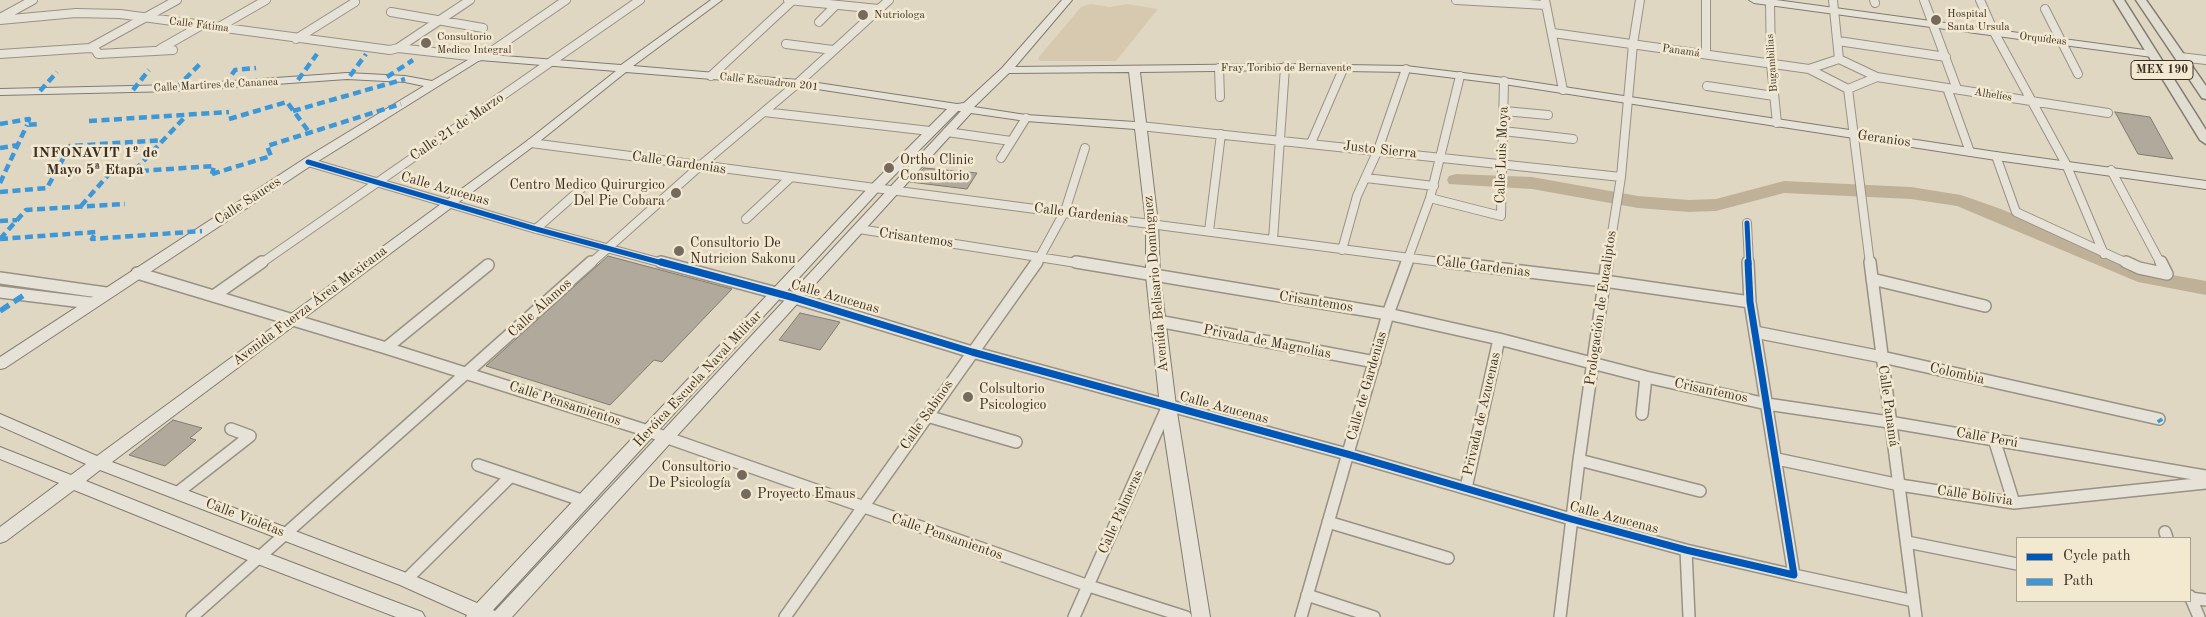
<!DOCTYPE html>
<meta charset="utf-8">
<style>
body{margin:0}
#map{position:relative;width:2206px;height:617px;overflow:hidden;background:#e0d7c3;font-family:"Old Standard TT",serif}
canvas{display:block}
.legend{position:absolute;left:2016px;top:537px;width:175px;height:65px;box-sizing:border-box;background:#f3e8d0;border:1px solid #a99e8c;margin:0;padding:6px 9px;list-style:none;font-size:15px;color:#3b2f26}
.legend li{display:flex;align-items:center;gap:10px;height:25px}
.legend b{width:25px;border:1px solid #a99e8c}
</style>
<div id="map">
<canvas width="2206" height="617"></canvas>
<ul class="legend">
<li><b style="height:6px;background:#0057b8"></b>Cycle path</li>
<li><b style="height:6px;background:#3e97d6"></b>Path</li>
</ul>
</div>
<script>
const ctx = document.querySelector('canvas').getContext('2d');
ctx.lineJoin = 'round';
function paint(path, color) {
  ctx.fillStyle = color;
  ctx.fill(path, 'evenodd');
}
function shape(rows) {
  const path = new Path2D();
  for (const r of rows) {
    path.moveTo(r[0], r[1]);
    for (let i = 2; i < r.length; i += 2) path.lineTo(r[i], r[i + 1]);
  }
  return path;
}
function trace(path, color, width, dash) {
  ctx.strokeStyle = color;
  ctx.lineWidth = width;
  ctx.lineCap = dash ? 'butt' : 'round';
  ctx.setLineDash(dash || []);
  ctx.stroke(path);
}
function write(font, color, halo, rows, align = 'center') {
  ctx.font = font + ' "Old Standard TT",serif';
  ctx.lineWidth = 5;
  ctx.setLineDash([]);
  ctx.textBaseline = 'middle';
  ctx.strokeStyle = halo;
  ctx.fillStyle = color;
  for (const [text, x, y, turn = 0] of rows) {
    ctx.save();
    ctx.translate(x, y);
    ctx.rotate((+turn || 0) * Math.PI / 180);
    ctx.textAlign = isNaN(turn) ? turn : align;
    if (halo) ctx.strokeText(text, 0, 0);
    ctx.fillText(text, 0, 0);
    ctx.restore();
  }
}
const green = shape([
 [1090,4,1110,7,1127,4,1158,9,1116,61,1040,61,1038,58,1081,7]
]);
const river = shape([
 [1456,174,1532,177,1638,196,1689,200,1716,199,1784,181,1911,187,1961,195,2001,209,2150,271,2206,281,2206,295,2138,282,1957,206,1911,199,1784,193,1716,211,1689,212,1638,208,1532,189,1449,184,1447,180,1449,176,1456,174]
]);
const building = shape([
 [2115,112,2150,117,2173,159,2138,154,2115,112],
 [924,168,977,173,967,189,910,182,924,168],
 [608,256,732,289,662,362,654,360,610,405,486,366,608,256],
 [800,313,840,322,820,350,779,340,800,313],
 [173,420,202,428,190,438,196,440,165,466,129,455,173,420]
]);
const streetFar1 = shape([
 [788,0,879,9],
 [1456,0,1546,5],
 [1545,0,1563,90],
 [1706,0,1706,54],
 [1833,0,1839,59],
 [1874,0,1875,3],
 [1924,0,1957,89],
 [1980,0,1994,32,2066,164,2104,254],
 [1770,2,1771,64,1777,123],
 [2045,9,2078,74],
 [391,12,483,28],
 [0,18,33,0],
 [0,20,76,13,120,14,390,50,398,48,470,0],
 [819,22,836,5],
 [219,27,266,0],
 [1553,33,1809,69],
 [296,39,355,2],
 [1838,41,1946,57],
 [786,44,833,50],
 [90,48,177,0],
 [398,48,478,57,492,51,566,0],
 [160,49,202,25],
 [0,54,90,48,95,49,98,54,173,50],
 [2180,57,2206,60],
 [1839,59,1809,69,1848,89],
 [1839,59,1877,77,1848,89],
 [1219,68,1220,97],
 [711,76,793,0],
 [1877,77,2108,113],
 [1707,86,1774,96],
 [1947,88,1970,152],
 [1848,89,1870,264],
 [1504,111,1548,115],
 [764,112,930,131],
 [1140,126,1621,177],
 [1503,131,1573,139],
 [947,132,1011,141],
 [531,143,1456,264],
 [1311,143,1344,67],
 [1996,156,2016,212,2129,264],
 [1001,158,1026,118],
 [308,162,536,229,666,264],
 [2111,170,2161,264],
 [1366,178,1434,186],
 [1430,198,1501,216,1504,81],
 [746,219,790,178],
 [1747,223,1749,264],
 [536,229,581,189],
 [859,229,1083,264],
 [1209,231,1221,134],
 [1273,240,1285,67],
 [1342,250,1357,196,1378,150,1406,69],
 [260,264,640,0],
 [590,264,701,165,798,83,889,0],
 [1036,264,1065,211,1085,148],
 [1406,264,1430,198,1460,76],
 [1607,264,1621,177,1633,44,1640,0]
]);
const street = shape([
 [661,262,795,298,972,352,1347,454,1571,519,1686,550,1794,575,1750,302,1748,262],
 [1076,262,1388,314,1499,339,1646,377,1767,404,1889,422,2206,476],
 [1446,262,1604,281,1750,302],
 [1870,262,1916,617],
 [2126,262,2139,268,2167,274],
 [2161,262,2167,274],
 [137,273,386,348,648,431,1089,586,1186,617],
 [0,278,106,293],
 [1872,279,1985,306],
 [0,292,91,303],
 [215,295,262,262],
 [1158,321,1375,362],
 [1755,332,1882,357,2159,419],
 [386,348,488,265],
 [1642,414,1646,377],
 [927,416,1016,442],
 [1994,439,2014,503],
 [1777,459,1900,485,2014,503,2206,483],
 [1579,460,1700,491],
 [478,465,584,501],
 [1466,488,1499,339],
 [177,493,250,436,231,429],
 [1328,522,1448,558],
 [2165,532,2167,538],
 [1907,542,2017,564],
 [1686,550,1689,617],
 [1794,575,1914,601],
 [406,580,510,477],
 [1307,595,1374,617],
 [2190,596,2199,617],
 [2190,598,2206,600],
 [192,617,591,262],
 [785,617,1037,262],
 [1074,617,1167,408],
 [1301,617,1388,314,1407,262],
 [1560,617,1579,460,1607,262]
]);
const secondary = shape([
 [711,0,722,0,633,66,798,80,957,104,964,103,1002,68,1062,0,1072,0,1015,67,1285,64,1406,66,1504,78,1996,152,2206,181,2206,189,1996,160,1504,84,1406,72,1285,70,1140,72,1158,223,1160,276,1176,406,1210,617,1192,617,1160,406,1146,276,1146,223,1135,129,1026,121,971,113,512,617,466,617,467,615,400,585,100,470,86,481,267,553,422,612,425,617,396,617,255,563,74,490,6,541,0,543,0,527,59,483,0,459,0,447,71,475,86,464,0,426,0,414,97,456,527,141,616,71,480,60,312,165,5,368,0,369,0,357,304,159,424,86,405,82,347,79,176,91,0,95,0,89,176,85,347,73,405,76,432,81,478,54,621,65,711,0],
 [626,72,798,86,947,109,870,186,477,603,412,575,112,462,535,145,626,72],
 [1129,72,1135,122,1026,115,974,107,1009,73,1129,72],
 [958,111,961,111,495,611,493,610,878,192,958,111],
 [1749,0,1776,0,2152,51,2157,54,2152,57,1754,3,1749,0]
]);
const primary = shape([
 [2114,0,2124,0,2206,130,2206,144,2200,140,2114,0],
 [2136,0,2146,0,2206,86,2206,99,2202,98,2136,0]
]);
const quietFar1 = shape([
 [350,76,366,54],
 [387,77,413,60],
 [298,80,317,54],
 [225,85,235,70,256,68],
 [176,88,201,63],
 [133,90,149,70],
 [40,91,57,72],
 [293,111,405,79],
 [229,119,287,102,309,132],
 [89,121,229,112],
 [0,124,29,119,27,125,40,124],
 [0,148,18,145],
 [135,170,186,116],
 [212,174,271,156,267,146,401,104],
 [0,183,27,125],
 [0,192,47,188,70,146,164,140],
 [81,206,110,173,214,166,212,174],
 [0,221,17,220],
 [0,239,96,232,92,239,202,231],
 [0,239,26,210,125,204]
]);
const quiet = shape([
 [0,311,24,295],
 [2159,419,2161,422]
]);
const cyclewayFar1 = shape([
 [308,162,536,229,666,264],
 [1747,223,1749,264]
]);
const cycleway = shape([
 [661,262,795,298,972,352,1347,454,1571,519,1686,550,1794,575,1750,302,1748,262]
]);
const markers = [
 [863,15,6,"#756a5d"],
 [1936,20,6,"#756a5d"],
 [426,43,6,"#756a5d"],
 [889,168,6,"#756a5d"],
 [676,193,6,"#756a5d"],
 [679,251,6,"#756a5d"],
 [968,397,6,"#756a5d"],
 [742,475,6,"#756a5d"],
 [746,494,6,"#756a5d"]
];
const farPoinames = [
 ["Hospital",1947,14],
 ["Santa Ursula",1947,27],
 ["Nutriologa",874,15],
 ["Consultorio",437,37],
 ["Medico Integral",437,50]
];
const farStreetnames = [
 ["Calle Fátima",199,25,7],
 ["Orquídeas",2043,39,7],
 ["Panamá",1681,51,8],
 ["Bugambilias",1772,63,-94],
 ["Fray Toribio de Bernavente",1286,68],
 ["Calle Escuadron 201",769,82,6],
 ["Calle Martires de Cananea",216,85,-3],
 ["Alhelies",1993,95,9]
];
const shields = [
 [2162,70,62]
];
const shieldNames = [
 ["MEX 190",2162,70]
];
const streetNames = [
 ["Calle 21 de Marzo",457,127,-34],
 ["Geranios",1884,139,8],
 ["Justo Sierra",1380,150,6],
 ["Calle Luis Moya",1502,155,-88],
 ["Calle Gardenias",679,163,8],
 ["Calle Azucenas",445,189,16],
 ["Calle Sauces",248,201,-33],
 ["Calle Gardenias",1081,214,7],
 ["Crisantemos",916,238,8],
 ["Calle Gardenias",1483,267,7],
 ["Avenida Belisario Domínguez",1156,284,-95],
 ["Calle Azucenas",835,297,16],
 ["Crisantemos",1316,302,9],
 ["Avenida Fuerza Área Mexicana",310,306,-37],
 ["Calle Álamos",540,308,-42],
 ["Prologación de Eucaliptos",1601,308,-82],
 ["Privada de Magnolias",1267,342,11],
 ["Colombia",1957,374,13],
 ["Heróica Escuela Naval Militar",698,379,-47],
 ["Calle de Gardenias",1367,386,-74],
 ["Crisantemos",1711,391,12],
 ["Calle Pensamientos",565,404,18],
 ["Calle Panamá",1888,406,82],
 ["Calle Azucenas",1224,408,15],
 ["Privada de Azucenas",1482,414,-77],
 ["Calle Sabinos",927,415,-55],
 ["Calle Perú",1987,438,10],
 ["Calle Bolivia",1975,496,8],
 ["Calle Palmeras",1121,512,-66],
 ["Calle Violetas",245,518,21],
 ["Calle Azucenas",1614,518,15],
 ["Calle Pensamientos",947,537,19]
];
const poiNames = [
 ["Ortho Clinic",900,160],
 ["Consultorio",900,176],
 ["Centro Medico Quirurgico",665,185,"right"],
 ["Del Pie Cobara",665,201,"right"],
 ["Consultorio De",690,243],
 ["Nutricion Sakonu",690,259],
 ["Colsultorio",979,389],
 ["Psicologico",979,405],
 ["Consultorio",731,467,"right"],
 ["De Psicología",731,483,"right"],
 ["Proyecto Emaus",757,494]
];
const neighbourhoodNames = [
 ["INFONAVIT 1º de",95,153],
 ["Mayo 5ª Etapa",95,170]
];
paint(green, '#d6c9af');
paint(river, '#beb198');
paint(building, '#b1aa9c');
trace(building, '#817b70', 1);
trace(streetFar1, '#989285', 10);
trace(street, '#989285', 14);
trace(secondary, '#817b70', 2);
trace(primary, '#817b70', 3);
trace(streetFar1, '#e7e2d7', 8);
trace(street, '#e7e2d7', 11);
paint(secondary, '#e7e2d7');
paint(primary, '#e2ddd1');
trace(quietFar1, '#3e97d6', 4.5, [8, 4.5]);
trace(quiet, '#3e97d6', 5.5, [11, 5.5]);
trace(cyclewayFar1, '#0057b8', 5);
trace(cycleway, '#0057b8', 7);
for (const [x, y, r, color] of markers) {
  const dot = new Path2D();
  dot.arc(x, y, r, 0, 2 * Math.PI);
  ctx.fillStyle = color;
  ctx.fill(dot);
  trace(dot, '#f3e8d0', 2);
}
write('11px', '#3b2f26', '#f3e8d0', farPoinames, 'left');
write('11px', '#3b2f26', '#f3e8d0', farStreetnames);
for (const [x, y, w] of shields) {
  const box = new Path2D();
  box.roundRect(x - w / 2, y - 9.5, w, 19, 4);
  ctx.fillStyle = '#f3e8d0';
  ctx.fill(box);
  trace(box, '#3b2f26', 1);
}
write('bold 12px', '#3b2f26', null, shieldNames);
write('14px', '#3b2f26', '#f3e8d0', streetNames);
write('14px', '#3b2f26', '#f3e8d0', poiNames, 'left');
write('bold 15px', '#3b2f26', '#f3e8d0', neighbourhoodNames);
</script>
